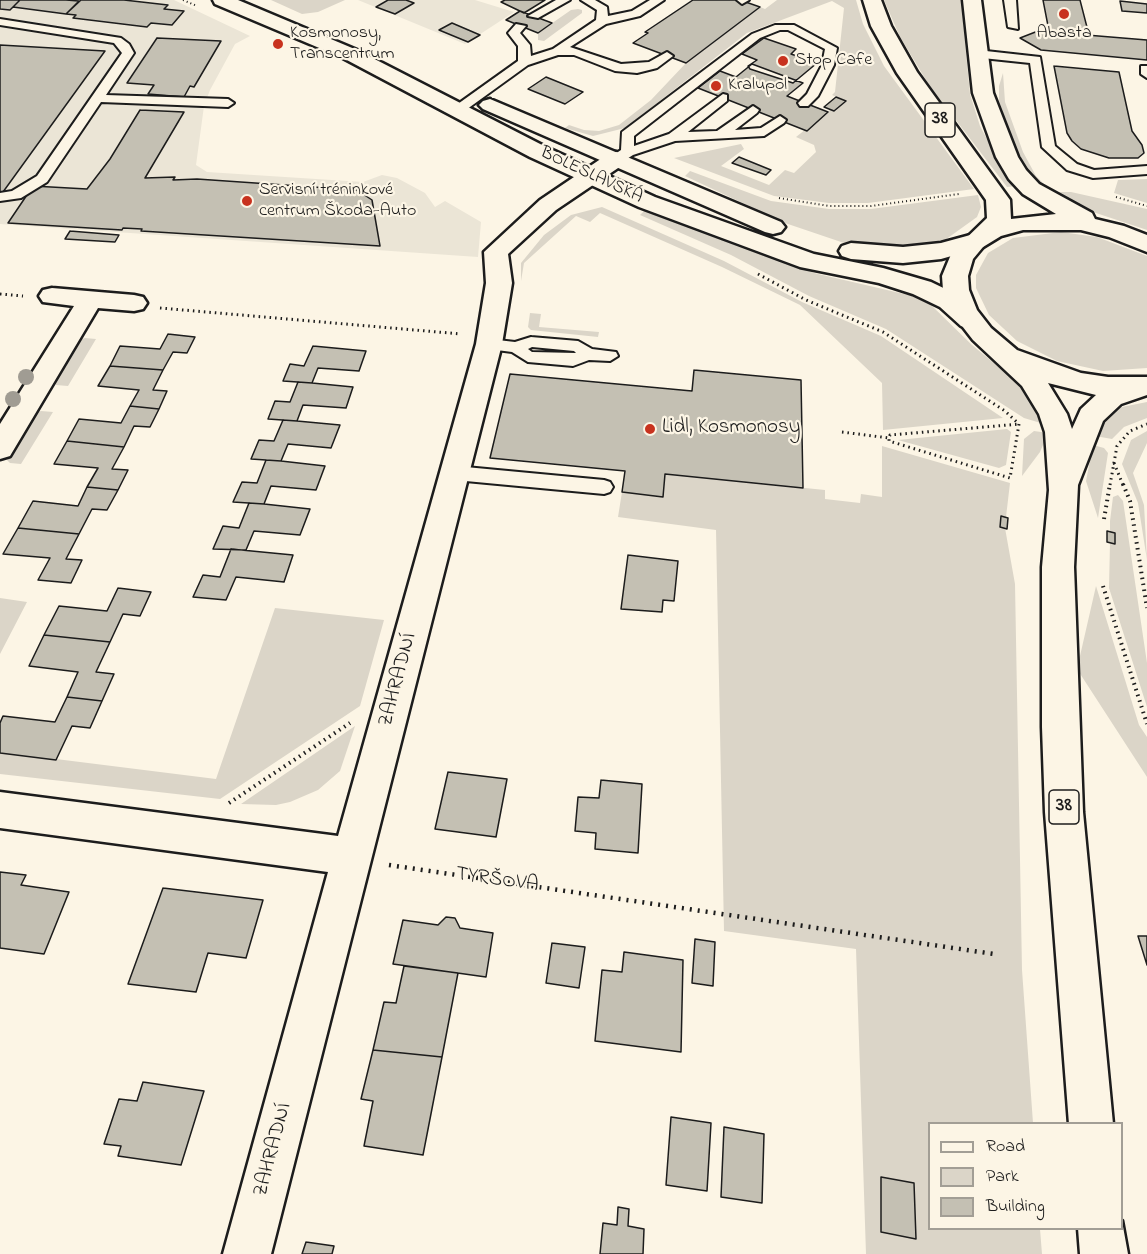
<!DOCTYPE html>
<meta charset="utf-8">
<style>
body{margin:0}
#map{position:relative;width:1147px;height:1254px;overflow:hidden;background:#fcf5e5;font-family:"Indie Flower",sans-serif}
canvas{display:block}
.legend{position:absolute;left:928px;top:1122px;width:195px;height:108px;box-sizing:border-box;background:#fcf5e5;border:2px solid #a29e95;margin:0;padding:8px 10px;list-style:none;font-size:18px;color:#1c1c1c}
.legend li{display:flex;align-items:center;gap:12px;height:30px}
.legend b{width:30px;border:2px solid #a29e95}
</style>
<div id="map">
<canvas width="1147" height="1254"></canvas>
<ul class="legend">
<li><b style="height:8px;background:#fcf5e5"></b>Road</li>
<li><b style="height:16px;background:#dbd5c8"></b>Park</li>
<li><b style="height:16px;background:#c4c0b3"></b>Building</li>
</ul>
</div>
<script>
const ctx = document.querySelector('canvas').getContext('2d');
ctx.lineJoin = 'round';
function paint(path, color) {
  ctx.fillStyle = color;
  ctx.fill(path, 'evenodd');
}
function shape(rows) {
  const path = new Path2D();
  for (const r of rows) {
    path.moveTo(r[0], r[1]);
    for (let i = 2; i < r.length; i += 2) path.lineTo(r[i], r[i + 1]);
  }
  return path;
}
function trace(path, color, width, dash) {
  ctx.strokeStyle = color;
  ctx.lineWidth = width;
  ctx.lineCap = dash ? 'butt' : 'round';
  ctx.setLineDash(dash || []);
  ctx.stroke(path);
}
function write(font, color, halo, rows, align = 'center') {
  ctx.font = font + ' "Indie Flower",sans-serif';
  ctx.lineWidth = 4.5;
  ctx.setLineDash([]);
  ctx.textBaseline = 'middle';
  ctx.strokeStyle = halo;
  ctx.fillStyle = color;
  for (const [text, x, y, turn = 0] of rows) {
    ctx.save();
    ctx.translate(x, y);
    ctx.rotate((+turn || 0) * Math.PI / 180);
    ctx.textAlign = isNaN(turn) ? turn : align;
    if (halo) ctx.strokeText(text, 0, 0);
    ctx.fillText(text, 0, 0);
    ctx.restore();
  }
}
const built = shape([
 [0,0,174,0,250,36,235,44,210,90,204,106,196,165,207,172,363,182,382,175,397,178,425,193,435,207,445,201,481,222,478,257,0,224],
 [358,0,475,0,514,12,465,44]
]);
const green = shape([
 [271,0,345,0,318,12,302,14],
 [777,0,856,0,863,24,884,66,974,189,868,203,829,203,774,196,674,158,741,144,744,149,721,166,769,185,785,170,794,173,816,152,814,145,796,137,830,110,834,111,846,101,832,95,835,92,844,8,832,1,747,33,625,128,593,136,565,128,569,125,584,130,599,131,619,125,651,100,686,63,760,7,765,9],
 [884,0,961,0,970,94,980,126,997,158,1017,186,1007,187,929,85,900,37],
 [578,9,582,10,582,13,544,41,538,40,538,33,571,10],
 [1003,73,1005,102,1023,152,1036,176,1045,185,1040,185,1027,170,1014,144,999,101,999,86],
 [690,171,771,201,829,209,871,209,978,195,981,207,977,217,945,240,908,248,880,248,847,244,785,223,685,176],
 [1147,179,1147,203,1114,193,1118,180],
 [1049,192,1071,192,1147,209,1147,230,1078,207],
 [602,207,724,261,802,302,881,336,1003,418,883,430,882,383,800,305,722,267,600,213,590,222,576,216,524,263,521,281,521,263,544,235,571,215],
 [647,208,814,273,917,297,930,304,972,345,1018,383,1044,424,1024,418,886,329,809,296,731,255,640,215],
 [1061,232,1097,237,1147,256,1147,368,1103,371,1057,361,1017,341,989,315,976,288,976,275,988,253,1013,238],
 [530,313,541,314,539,327,599,332,598,337,531,330,528,327],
 [85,338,96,339,68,386,56,385,54,382,79,340],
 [1147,402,1147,418,1124,427,1112,439,1095,436,1105,416,1122,407],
 [41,411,53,412,21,464,10,463,7,460,36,413],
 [1007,429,1011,432,1006,465,999,468,898,440],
 [1034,431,1048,433,1040,452,1022,476,1024,439],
 [1147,431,1147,443,1133,473,1144,505,1147,560,1138,503,1122,464,1131,440],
 [1093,445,1104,448,1108,453,1098,518,1086,481],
 [882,446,1010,483,1006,517,1001,516,1000,526,1005,528,1015,584,1022,970,1033,1123,930,1124,930,1228,1040,1229,1042,1254,866,1254,856,949,724,931,716,530,618,517,622,492,662,496,665,474,825,490,825,499,860,503,861,494,882,497],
 [1118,495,1123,501,1147,663,1147,707,1109,588,1110,543,1115,544,1115,533,1110,532,1110,521,1113,497],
 [1096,586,1139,725,1147,737,1147,777,1077,669],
 [0,598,27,602,0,654],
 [275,608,384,620,360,706,220,799,0,774,0,752,216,779],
 [355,726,340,771,318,790,290,802,276,805,241,804]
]);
const building = shape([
 [0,0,20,0,10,10,0,9,0,0],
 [20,0,66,0,79,1,66,14,13,7,20,0],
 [81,0,124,0,168,5,164,9,184,11,172,25,151,23,147,27,73,18,76,15,66,14,81,0],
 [388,0,406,0,414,3,395,14,376,7,388,0],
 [505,0,545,0,524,13,501,2,505,0],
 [693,0,740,0,760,7,686,63,633,43,648,33,645,32,693,0],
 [1043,0,1080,0,1089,35,1049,31,1043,0],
 [1120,1,1147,4,1147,13,1122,11,1120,1],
 [520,11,552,23,538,33,506,20,520,11],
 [452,23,480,35,468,42,439,30,452,23],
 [1038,31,1147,40,1147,60,1041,50,1020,38,1038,31],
 [157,38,221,41,194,87,190,86,184,97,148,94,154,85,127,83,157,38],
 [764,38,796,49,791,54,817,63,793,83,750,69,748,66,757,60,742,54,764,38],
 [0,45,105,51,3,192,0,192,0,45],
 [752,64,803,83,787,96,828,112,807,131,698,88,720,71,736,77,752,64],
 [1054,66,1119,72,1132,131,1142,145,1144,153,1138,158,1109,158,1081,149,1072,141,1067,133,1054,66],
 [546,77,583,92,565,104,528,89,546,77],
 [836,97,846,101,834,111,824,107,836,97],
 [140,110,184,112,145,178,175,177,173,180,197,179,357,190,372,200,380,246,141,231,142,229,123,228,122,230,8,223,33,186,87,189,110,159,140,110],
 [739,157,771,170,766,175,732,163,739,157],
 [70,231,119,235,115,242,65,239,70,231],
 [168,334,195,337,187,353,173,352,163,370,110,366,120,346,160,349,168,334],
 [313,346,366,351,359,371,318,368,312,383,283,381,290,364,304,366,313,346],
 [110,366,163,370,153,390,167,391,159,409,130,406,139,390,98,386,110,366],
 [694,370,801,380,803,488,665,474,663,497,622,492,625,471,490,458,510,374,692,391,694,370],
 [298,382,312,383,353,387,346,408,303,405,297,421,268,419,275,401,290,402,298,382],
 [130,406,159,409,150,427,134,426,124,447,67,441,79,419,121,423,130,406],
 [283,420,297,421,340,425,331,448,288,444,281,461,251,459,259,440,274,441,283,420],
 [67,441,124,447,112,469,128,470,118,490,87,487,98,468,54,464,67,441],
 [266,460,281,461,325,466,316,490,271,486,264,504,233,502,242,482,257,483,266,460],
 [87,487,118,490,107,510,92,509,79,534,18,528,33,501,78,506,87,487],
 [249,503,264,504,310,509,300,535,254,531,246,550,213,549,223,526,239,528,249,503],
 [1001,516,1008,518,1007,529,1000,527,1001,516],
 [18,528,79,534,66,559,82,560,71,583,38,580,50,558,3,554,18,528],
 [1107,531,1115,533,1115,544,1107,542,1107,531],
 [231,549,293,555,284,582,236,577,226,600,193,597,203,575,220,577,231,549],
 [628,555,678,561,674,601,663,600,662,612,621,609,628,555],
 [118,588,151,592,140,616,123,614,110,642,44,635,59,606,107,611,118,588],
 [44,635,110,642,96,672,114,674,102,701,67,697,78,672,29,666,44,635],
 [67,697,102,701,90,728,72,726,56,760,0,753,0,723,3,716,55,722,67,697],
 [448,772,507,779,496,837,435,829,448,772],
 [601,780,642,784,638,853,595,849,596,833,575,831,578,797,599,798,601,780],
 [0,872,26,875,21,885,69,892,44,954,0,948,0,872],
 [163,888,263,900,246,958,208,953,196,992,128,984,163,888],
 [446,917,455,918,460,928,493,933,486,977,393,964,403,920,438,925,446,917],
 [1138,936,1147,936,1147,965,1138,936],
 [695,939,715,942,713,986,692,983,695,939],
 [552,943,585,947,579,988,546,983,552,943],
 [624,952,683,960,681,1052,595,1041,602,970,622,972,624,952],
 [404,966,458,973,442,1057,373,1050,384,1002,396,1003,404,966],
 [373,1050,442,1057,423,1155,364,1146,373,1101,361,1099,373,1050],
 [143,1082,204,1091,181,1165,118,1156,121,1146,104,1144,119,1099,137,1101,143,1082],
 [671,1117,711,1123,707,1191,666,1185,671,1117],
 [724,1127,764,1134,762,1203,721,1197,724,1127],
 [881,1177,914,1183,916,1239,881,1232,881,1177],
 [618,1207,629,1209,628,1226,644,1229,643,1254,600,1254,603,1223,617,1225,618,1207],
 [306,1242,334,1246,332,1254,302,1254,306,1242]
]);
const pathFar3 = shape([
 [183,0,197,6],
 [1116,197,1147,206],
 [779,198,829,206,871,206,959,194]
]);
const pathFar2 = shape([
 [758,274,806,300,883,332,1005,411,1019,424,1010,478,889,441,889,438],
 [0,294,23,296],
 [160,308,461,334],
 [842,432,889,438,890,435,1020,424],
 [1114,463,1123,485],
 [1110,485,1117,446,1130,431,1147,424]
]);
const pathFar1 = shape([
 [1123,484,1130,501,1147,608],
 [1104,519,1110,484],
 [1103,586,1147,724],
 [229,803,350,723]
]);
const path = shape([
 [389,865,994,954]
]);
const lane = shape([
 [556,0,570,0,538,18,528,16,556,0],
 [581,0,595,0,607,7,608,16,632,11,650,0,664,0,640,16,606,24,570,47,621,64,649,62,667,52,673,56,657,68,637,73,615,71,574,55,558,55,528,65,463,112,455,112,455,106,518,61,518,46,508,33,516,24,526,26,520,33,530,45,531,56,553,49,596,20,597,10,581,0],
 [737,0,749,0,742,4,737,0],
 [1004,0,1016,0,1018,29,1008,27,1004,0],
 [0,19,121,38,129,44,134,53,106,95,228,99,234,103,228,107,101,102,47,182,21,198,0,201,0,193,12,191,37,176,122,53,114,43,0,25,0,19],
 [775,25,794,25,837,48,834,65,818,96,808,106,800,106,798,103,807,94,822,65,825,49,788,30,780,30,760,38,634,136,634,146,669,134,723,94,727,95,727,101,688,132,717,131,753,106,759,110,757,113,735,130,761,128,780,116,786,120,784,123,764,136,675,141,633,155,622,162,612,162,612,156,621,150,622,132,752,34,775,25],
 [977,50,1040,57,1055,146,1077,164,1094,170,1147,166,1147,174,1093,178,1067,170,1042,147,1030,63,973,57,973,51,977,50],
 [1141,66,1147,66,1147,78,1141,74,1141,66],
 [531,337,578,341,592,349,616,352,618,356,610,361,589,360,573,366,528,362,512,352,489,349,481,344,489,339,515,342,531,337],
 [532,347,574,351,576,353,532,352,528,349,532,347],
 [455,466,604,480,610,482,613,487,610,492,604,494,455,480,449,478,446,473,449,468,455,466]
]);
const street = shape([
 [616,152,624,154,627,159,624,164,556,210,508,254,512,283,502,344,271,1254,223,1254,328,872,0,828,0,792,338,836,476,344,486,283,484,252,540,200,608,154,616,152],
 [52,288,134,295,143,297,147,303,143,309,134,311,98,308,10,456,0,459,0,424,74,306,43,302,39,296,43,290,52,288]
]);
const secondary = shape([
 [213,0,238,0,357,50,546,147,655,197,814,254,883,268,931,282,958,295,983,320,979,326,970,329,961,326,940,307,913,294,879,283,800,267,639,207,530,157,343,58,215,4,213,0],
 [490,99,781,222,785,227,781,232,773,234,765,232,483,109,479,105,483,101,490,99],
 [974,234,983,237,986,242,983,247,941,259,903,263,851,259,842,256,839,251,842,246,851,243,903,247,941,243,974,234]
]);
const primary = shape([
 [863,0,881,0,891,26,917,72,1010,200,1011,219,1056,214,1023,194,1009,179,996,157,973,93,963,0,981,0,993,93,1018,157,1026,170,1039,184,1092,213,1095,219,1124,226,1147,235,1147,252,1109,237,1081,230,1023,230,1001,236,983,247,973,259,968,276,969,290,977,310,991,328,1017,350,1081,373,1108,377,1147,377,1147,395,1121,404,1103,421,1078,485,1074,567,1083,812,1113,1124,1069,1124,1045,812,1042,727,1042,567,1049,490,1045,432,1039,414,1022,386,973,340,952,313,943,290,942,276,952,252,987,218,986,200,897,73,871,26,863,0],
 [1048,383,1096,395,1081,409,1072,429,1067,414,1048,383],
 [1122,1221,1128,1254,1080,1254,1078,1228,1122,1228,1122,1221]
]);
const trees = [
 [26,377],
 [13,399]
];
const markers = [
 [1064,14,6,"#c8321e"],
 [278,44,6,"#c8321e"],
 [783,61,6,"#c8321e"],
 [716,86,6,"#c8321e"],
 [247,201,6,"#c8321e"],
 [650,429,6,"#c8321e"]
];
const farPoinames = [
 ["Kosmonosy,",290,34],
 ["Transcentrum",290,55],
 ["Abasta",1064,34,"center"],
 ["Stop Cafe",795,61],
 ["Kralupol",728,86],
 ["Servisní tréninkové",259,191],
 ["centrum Škoda-Auto",259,212]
];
const farStreetnames = [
 ["BOLESLAVSKÁ",591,176,25]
];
const shields = [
 [940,120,30],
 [1064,807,30]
];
const shieldNames = [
 ["38",940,120],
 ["38",1064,807]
];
const poiNames = [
 ["Lidl, Kosmonosy",662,429]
];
const streetNames = [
 ["ZAHRADNÍ",399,680,-75],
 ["TYRŠOVA",497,881,8],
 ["ZAHRADNÍ",274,1150,-75]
];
paint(built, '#ebe5d6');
paint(green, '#dbd5c8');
paint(building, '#c4c0b3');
trace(building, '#1c1c1c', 1.5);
trace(lane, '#1c1c1c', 4);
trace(street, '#1c1c1c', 5);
trace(secondary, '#1c1c1c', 5);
trace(primary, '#1c1c1c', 5);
trace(pathFar3, '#1c1c1c', 2, [1, 3]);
trace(pathFar2, '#1c1c1c', 3, [1.5, 4]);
trace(pathFar1, '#1c1c1c', 4, [1.5, 4.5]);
trace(path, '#1c1c1c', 4.5, [2, 6]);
paint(lane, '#fcf5e5');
paint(street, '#fcf5e5');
paint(secondary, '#fcf5e5');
paint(primary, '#fcf5e5');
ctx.fillStyle = '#a09c93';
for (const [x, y] of trees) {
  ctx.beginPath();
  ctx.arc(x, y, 8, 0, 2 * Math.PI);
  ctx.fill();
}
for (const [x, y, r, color] of markers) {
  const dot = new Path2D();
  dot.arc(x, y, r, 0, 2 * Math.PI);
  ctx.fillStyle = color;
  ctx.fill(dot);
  trace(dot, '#fcf5e5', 2);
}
write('18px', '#1c1c1c', '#fcf5e5', farPoinames, 'left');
write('18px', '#1c1c1c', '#fcf5e5', farStreetnames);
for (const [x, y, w] of shields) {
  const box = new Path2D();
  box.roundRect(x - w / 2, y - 17, w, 34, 4.5);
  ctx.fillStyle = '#fcf5e5';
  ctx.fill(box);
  trace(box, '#1c1c1c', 1.5);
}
write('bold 20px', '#1c1c1c', null, shieldNames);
write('21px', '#1c1c1c', '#fcf5e5', poiNames, 'left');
write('21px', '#1c1c1c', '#fcf5e5', streetNames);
</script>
